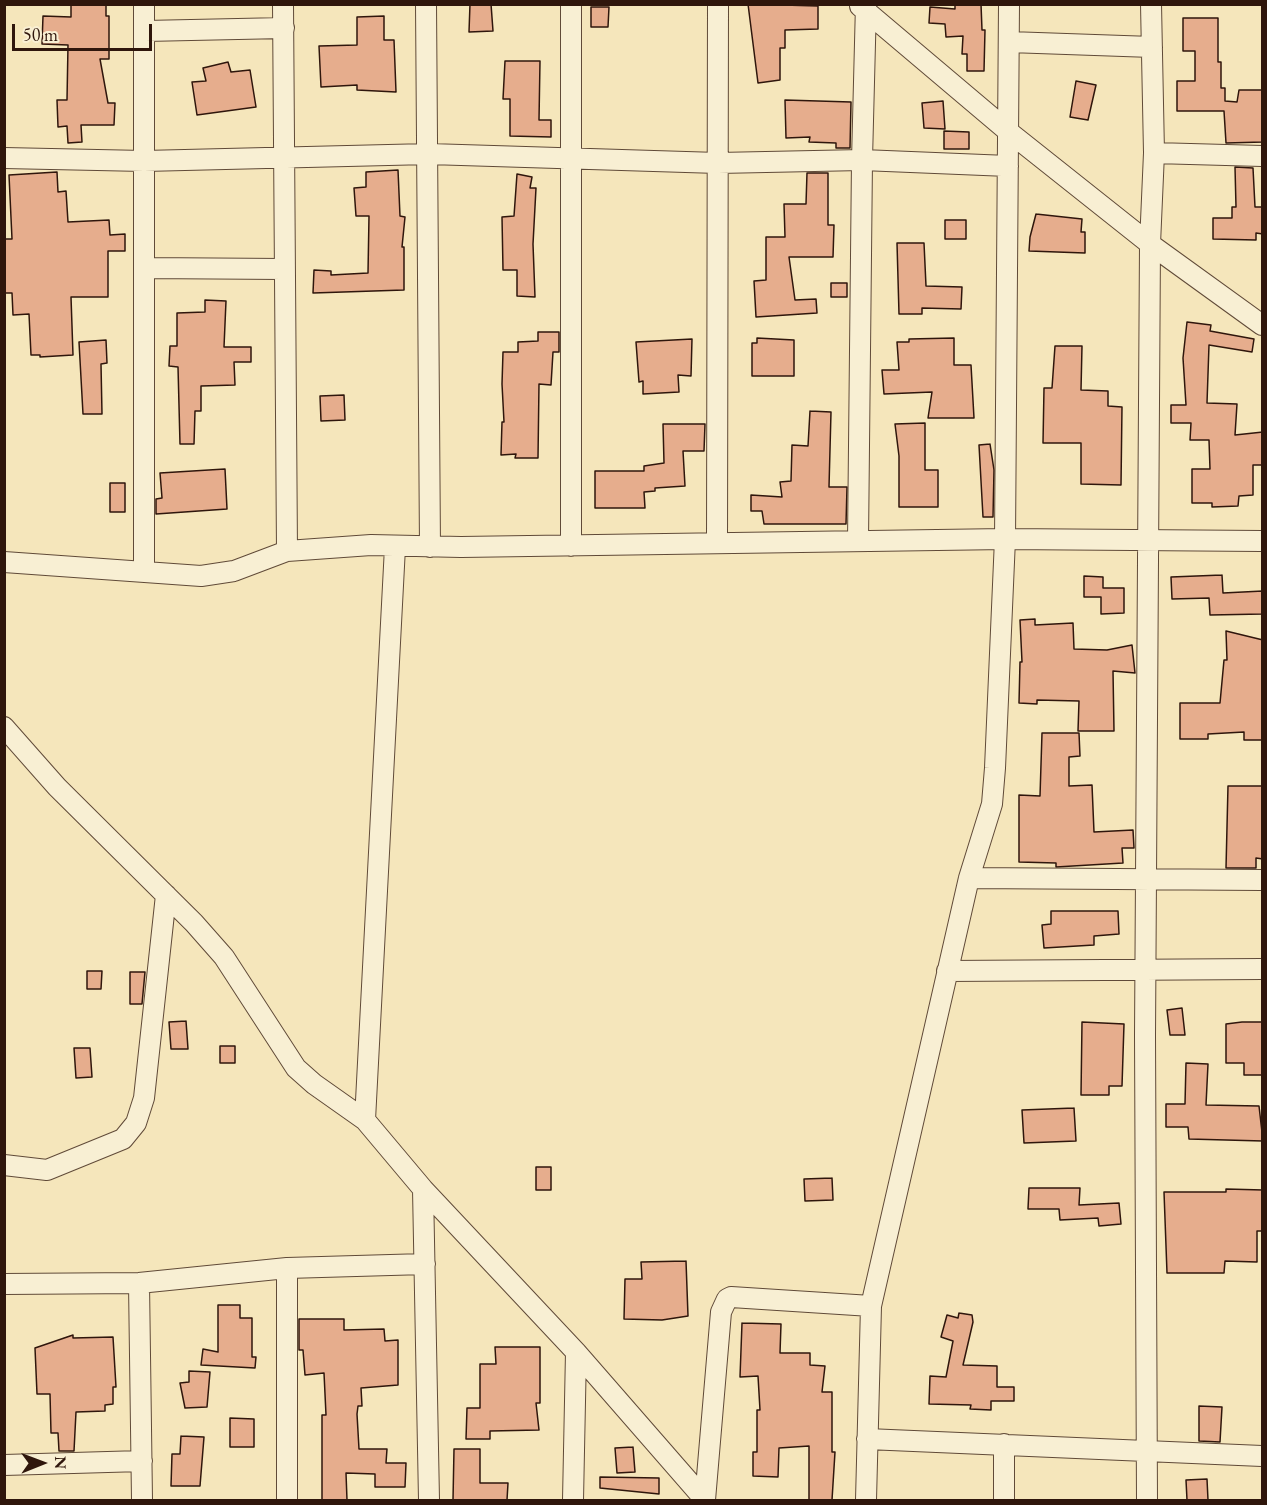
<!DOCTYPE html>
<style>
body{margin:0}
#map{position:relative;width:1267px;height:1505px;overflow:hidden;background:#f5e6bb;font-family:"EB Garamond",serif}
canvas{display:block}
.frame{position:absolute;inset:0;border:6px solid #2f160c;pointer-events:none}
.north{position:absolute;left:12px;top:1433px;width:60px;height:60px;-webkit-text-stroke:4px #f8efd3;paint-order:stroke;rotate:89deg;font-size:16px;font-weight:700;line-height:24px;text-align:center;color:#2f160c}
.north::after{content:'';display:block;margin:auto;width:21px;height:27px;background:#2f160c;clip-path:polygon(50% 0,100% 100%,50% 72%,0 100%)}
.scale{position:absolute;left:12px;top:24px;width:140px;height:27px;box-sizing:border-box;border:3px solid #2f160c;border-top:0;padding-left:8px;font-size:18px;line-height:21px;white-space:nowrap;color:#2f160c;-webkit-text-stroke:4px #f8efd3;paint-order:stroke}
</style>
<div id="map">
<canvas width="1267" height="1505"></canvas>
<div class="frame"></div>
<div class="north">N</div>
<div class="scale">50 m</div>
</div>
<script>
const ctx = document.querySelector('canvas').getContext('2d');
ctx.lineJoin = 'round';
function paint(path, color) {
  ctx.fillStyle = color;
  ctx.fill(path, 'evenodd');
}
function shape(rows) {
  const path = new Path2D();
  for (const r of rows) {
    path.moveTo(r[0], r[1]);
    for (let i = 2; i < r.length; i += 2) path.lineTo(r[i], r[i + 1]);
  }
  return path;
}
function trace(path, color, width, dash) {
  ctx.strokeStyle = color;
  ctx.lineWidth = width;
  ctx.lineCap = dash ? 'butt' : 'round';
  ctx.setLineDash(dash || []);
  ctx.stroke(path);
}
const building = shape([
 [71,4,106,4,106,16,109,16,109,59,100,59,108,103,115,103,114,125,81,125,82,142,68,143,67,126,58,127,57,100,67,100,68,45,42,44,43,16,71,17,71,4],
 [470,4,491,4,493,31,469,32,470,4],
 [748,4,818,6,818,29,785,30,785,48,780,48,780,80,758,83,748,4],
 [955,4,981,4,982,30,985,30,984,71,967,71,967,54,962,54,963,36,946,37,945,24,929,23,930,7,955,9,955,4],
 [591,7,609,7,608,27,591,27,591,7],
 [384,16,384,40,394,40,396,92,357,90,357,85,321,87,319,46,357,45,357,17,384,16],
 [1183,18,1218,18,1218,62,1221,62,1221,88,1225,88,1225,101,1237,102,1239,90,1263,90,1263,142,1226,143,1224,111,1177,111,1177,81,1195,81,1195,51,1183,51,1183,18],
 [505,61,540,61,539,120,551,120,551,137,510,136,510,99,503,99,505,61],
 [228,62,231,72,250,70,256,107,197,115,192,82,206,81,203,68,228,62],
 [1076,81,1096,85,1088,120,1070,117,1076,81],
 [785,100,851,102,850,148,836,148,836,143,809,142,810,137,786,138,785,100],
 [943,101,945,129,924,128,922,103,943,101],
 [944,131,969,132,969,149,944,149,944,131],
 [1235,167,1253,168,1255,207,1263,207,1263,234,1256,233,1256,240,1213,239,1213,218,1232,218,1232,207,1236,207,1235,167],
 [398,170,400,216,405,217,402,247,404,247,404,290,313,293,314,270,331,271,331,275,368,273,369,216,356,216,354,188,366,187,366,172,398,170],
 [57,172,58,192,66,191,68,222,109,220,110,235,125,234,125,251,108,251,108,297,71,297,73,355,40,357,40,355,31,355,29,314,13,315,12,293,5,293,4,239,12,239,9,175,57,172],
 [807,173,828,173,828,225,834,225,833,257,789,257,795,300,816,299,817,313,756,317,754,281,766,280,766,237,785,237,784,204,806,204,807,173],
 [517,174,532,177,530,188,536,188,533,244,535,297,517,296,517,270,503,270,502,217,514,216,517,174],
 [1036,214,1082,219,1081,232,1085,232,1085,253,1029,251,1030,237,1036,214],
 [945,220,966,220,966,239,945,239,945,220],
 [897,243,924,243,926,286,962,287,961,309,922,308,922,314,899,314,897,243],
 [831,283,847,283,847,297,831,297,831,283],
 [205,300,226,301,224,347,251,347,251,362,234,362,235,385,201,386,201,411,195,411,194,444,180,444,178,367,169,366,170,346,177,346,177,313,205,312,205,300],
 [1187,322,1211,325,1210,331,1254,339,1252,352,1209,345,1207,403,1237,404,1235,435,1263,432,1263,465,1253,465,1253,495,1239,496,1238,506,1212,507,1212,503,1192,503,1192,469,1210,469,1209,440,1190,440,1191,423,1171,423,1171,405,1186,405,1183,358,1187,322],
 [538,332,559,332,559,352,553,352,551,385,539,384,538,458,515,458,516,454,501,455,502,422,504,422,502,384,503,352,518,352,518,342,538,341,538,332],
 [757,338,794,340,794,376,752,376,752,343,757,343,757,338],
 [954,338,954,365,971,365,974,418,928,418,932,392,884,394,882,370,899,370,897,342,909,342,909,339,954,338],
 [692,339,691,376,678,375,679,392,643,394,643,381,639,382,636,342,692,339],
 [106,340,107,363,101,364,102,414,83,414,79,342,106,340],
 [1055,346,1082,346,1081,390,1108,391,1108,406,1122,407,1121,485,1081,484,1081,443,1043,443,1044,388,1052,388,1055,346],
 [344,395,345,420,321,421,320,396,344,395],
 [810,411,831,412,829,487,847,487,846,524,764,524,762,511,751,511,751,495,782,497,780,482,791,481,792,445,808,446,810,411],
 [925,423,925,470,938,470,938,507,899,507,899,456,895,424,925,423],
 [663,424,705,424,704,451,683,451,685,486,655,488,655,491,644,492,645,508,595,508,595,471,644,471,644,466,664,463,663,424],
 [990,444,994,470,993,517,983,517,979,445,990,444],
 [225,469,227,509,156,514,156,499,162,498,160,473,225,469],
 [110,483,125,483,125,512,110,512,110,483],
 [1222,575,1223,593,1263,591,1263,614,1210,615,1209,598,1172,599,1171,577,1222,575],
 [1084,576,1103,577,1103,588,1124,588,1124,613,1101,614,1101,597,1084,597,1084,576],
 [1035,619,1035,625,1073,623,1074,649,1107,650,1132,645,1135,673,1113,671,1114,731,1078,731,1079,701,1037,700,1037,704,1019,703,1020,662,1022,662,1020,620,1035,619],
 [1226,631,1263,640,1263,740,1244,740,1244,732,1208,734,1208,739,1180,739,1180,703,1220,703,1224,660,1227,660,1226,631],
 [1042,733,1079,733,1080,756,1069,757,1069,786,1092,785,1094,832,1133,830,1134,848,1122,848,1123,863,1056,867,1056,863,1019,862,1019,795,1040,796,1042,733],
 [1228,786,1263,786,1263,859,1256,858,1256,868,1226,868,1228,786],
 [1051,911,1118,911,1119,934,1094,936,1094,945,1044,948,1042,925,1051,924,1051,911],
 [87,971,102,971,101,989,87,989,87,971],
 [130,972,145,972,142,1004,130,1004,130,972],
 [1182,1008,1185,1035,1170,1035,1167,1010,1182,1008],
 [186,1021,188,1049,171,1049,169,1022,186,1021],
 [1082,1022,1124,1024,1122,1086,1109,1086,1109,1095,1081,1095,1082,1022],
 [1242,1022,1263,1022,1263,1075,1244,1075,1244,1063,1226,1063,1226,1024,1242,1022],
 [220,1046,235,1046,235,1063,220,1063,220,1046],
 [74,1048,90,1048,92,1077,76,1078,74,1048],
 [1186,1063,1208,1064,1206,1105,1259,1106,1263,1141,1189,1139,1188,1127,1166,1127,1166,1104,1185,1104,1186,1063],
 [1074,1108,1076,1141,1024,1143,1022,1110,1074,1108],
 [536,1167,551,1167,551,1190,536,1190,536,1167],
 [832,1178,833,1200,805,1201,804,1179,832,1178],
 [1029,1188,1080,1188,1079,1205,1119,1203,1121,1224,1099,1226,1098,1218,1060,1220,1059,1209,1028,1209,1029,1188],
 [1226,1189,1263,1190,1263,1231,1257,1231,1257,1262,1225,1261,1224,1273,1167,1273,1164,1192,1226,1192,1226,1189],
 [686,1261,688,1316,662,1320,624,1319,625,1279,642,1279,641,1262,686,1261],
 [218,1305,240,1305,240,1318,252,1318,252,1357,256,1357,255,1368,201,1365,203,1349,218,1352,218,1305],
 [959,1313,972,1315,973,1322,963,1365,997,1366,997,1387,1014,1387,1014,1401,991,1401,991,1410,970,1409,971,1405,929,1404,930,1376,946,1377,953,1341,941,1337,947,1315,958,1318,959,1313],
 [299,1319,344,1319,344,1330,384,1329,385,1341,398,1340,398,1385,361,1388,362,1406,358,1406,357,1414,359,1449,387,1449,386,1463,406,1463,405,1487,375,1487,375,1474,346,1473,347,1500,322,1500,322,1415,326,1415,324,1373,305,1375,303,1350,299,1350,299,1319],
 [742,1323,781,1324,780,1353,810,1353,810,1365,825,1366,822,1392,832,1392,832,1452,835,1452,832,1500,809,1500,809,1446,779,1448,778,1477,753,1476,753,1452,757,1452,757,1410,760,1410,758,1376,740,1377,742,1323],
 [73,1335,73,1338,113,1337,116,1387,113,1387,113,1404,105,1405,105,1411,76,1412,74,1451,59,1451,58,1433,51,1433,50,1394,37,1394,35,1348,73,1335],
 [495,1347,540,1347,540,1403,536,1403,539,1430,490,1431,490,1439,466,1439,467,1408,480,1408,480,1364,496,1364,495,1347],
 [189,1371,210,1372,207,1407,185,1408,180,1383,189,1382,189,1371],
 [1199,1406,1222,1407,1220,1442,1199,1441,1199,1406],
 [230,1418,254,1419,254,1447,230,1447,230,1418],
 [181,1436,204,1437,200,1486,171,1486,172,1454,180,1454,181,1436],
 [633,1447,635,1472,617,1473,615,1448,633,1447],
 [454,1449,480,1449,480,1483,508,1483,507,1500,453,1500,454,1449],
 [600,1477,659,1478,659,1494,600,1488,600,1477],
 [1207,1479,1208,1500,1187,1500,1186,1480,1207,1479]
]);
const minor = shape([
 [144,4,144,572],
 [283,4,287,551],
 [426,4,430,547],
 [860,6,1009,132,1150,244,1262,325],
 [145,31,284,28],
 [1009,42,1152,47],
 [1154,153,1262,156],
 [4,158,144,161,429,154,718,163,862,160,1008,166],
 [144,268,283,269],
 [858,541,862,160,866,4],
 [717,543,718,4],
 [571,546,571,4],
 [4,562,201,576,234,571,287,551,371,545,461,547,1005,539,1262,541],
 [4,727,57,787,194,923,224,957,296,1068,314,1084,365,1120,423,1189,576,1352,705,1500],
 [969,878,1262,880],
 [947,971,1262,969],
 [365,1120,395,547],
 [4,1165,47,1170,123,1139,136,1123,144,1098,166,895],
 [423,1189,429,1500],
 [287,1268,287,1500],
 [139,1283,142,1500],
 [4,1284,139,1283,287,1268,425,1264],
 [867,1439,1262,1456],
 [1004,1444,1004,1500],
 [4,1465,142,1461],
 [573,1500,576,1352],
 [705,1500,721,1312,727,1299,731,1297,871,1306],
 [866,1500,871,1306,969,878,992,804,995,768,1005,539,1009,4],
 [1147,1500,1145,1035,1150,244,1154,153,1151,4]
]);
paint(building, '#e6ad8d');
trace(building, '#2f160c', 1.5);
trace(minor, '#604a38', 22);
trace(minor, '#f8efd3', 20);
</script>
